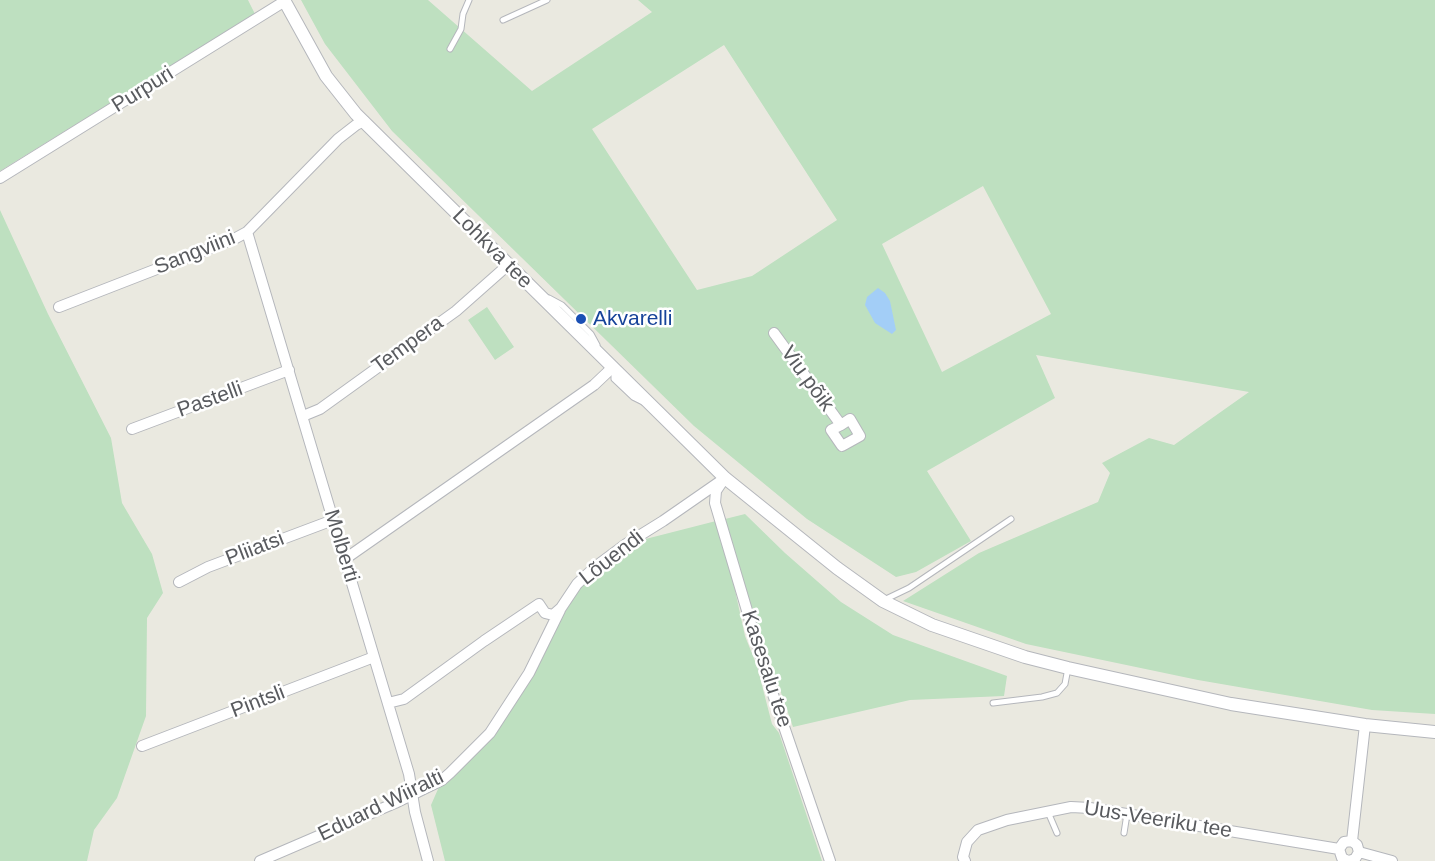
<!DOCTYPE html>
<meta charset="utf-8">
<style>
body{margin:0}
canvas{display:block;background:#eae9e0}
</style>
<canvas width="1435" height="861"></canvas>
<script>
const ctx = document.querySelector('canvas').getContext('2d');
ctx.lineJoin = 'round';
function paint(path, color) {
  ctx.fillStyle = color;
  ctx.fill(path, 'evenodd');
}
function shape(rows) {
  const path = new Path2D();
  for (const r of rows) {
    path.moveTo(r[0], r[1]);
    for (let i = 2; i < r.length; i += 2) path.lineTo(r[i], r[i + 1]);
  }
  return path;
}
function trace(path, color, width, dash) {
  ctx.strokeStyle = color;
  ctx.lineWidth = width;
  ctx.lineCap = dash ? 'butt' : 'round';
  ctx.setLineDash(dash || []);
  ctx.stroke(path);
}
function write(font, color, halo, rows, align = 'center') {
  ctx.font = font + ' Arial,sans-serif';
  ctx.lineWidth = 5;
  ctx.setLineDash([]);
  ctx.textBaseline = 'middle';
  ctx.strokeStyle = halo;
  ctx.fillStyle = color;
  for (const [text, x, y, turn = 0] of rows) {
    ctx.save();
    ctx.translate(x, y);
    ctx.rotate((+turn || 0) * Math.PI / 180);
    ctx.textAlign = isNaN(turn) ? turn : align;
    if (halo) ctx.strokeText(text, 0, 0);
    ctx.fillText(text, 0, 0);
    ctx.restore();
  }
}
const green = shape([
 [0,0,248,0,255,14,0,171],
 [301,0,428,0,532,91,652,12,638,0,1435,0,1435,714,1372,710,1198,680,1026,644,903,601,979,553,1098,502,1110,473,1102,463,1149,438,1174,445,1249,392,1036,355,1055,398,927,471,971,541,916,572,896,577,807,519,694,426,392,131,325,44],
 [724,45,837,220,752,276,697,290,592,129],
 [983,186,1051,314,942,372,882,244],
 [0,210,48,314,111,438,122,503,152,554,163,593,147,618,146,716,117,798,94,830,87,861,0,861],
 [487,307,514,347,495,360,468,320],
 [745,514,785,553,841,602,893,635,1007,676,1004,696,910,700,793,727,728,541,725,519],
 [716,521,728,558,745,636,757,666,772,724,779,733,822,861,445,861,431,805,442,780,490,733,577,584,626,544]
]);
const water = shape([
 [878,288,885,293,890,301,896,330,892,334,875,323,865,305,867,297]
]);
const service = shape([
 [503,20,547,0],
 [450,49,461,29,463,14,469,0],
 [549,298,562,305,591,334,597,345],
 [614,371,614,379,633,397,643,402],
 [884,600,909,588,1011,519],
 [993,703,1042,697,1057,693,1065,684,1068,668],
 [1048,812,1057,833],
 [1124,833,1127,814]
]);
const minor = shape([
 [0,178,285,1],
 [247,232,409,774,415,812,428,861],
 [59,307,234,239,247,232,338,139,356,125,364,121],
 [774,333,841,425,850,419,860,436,842,446,831,430,841,425],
 [303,416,320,409,456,311,508,265],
 [132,429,289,370],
 [722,482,716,491,715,503,765,671,830,861],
 [345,559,594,385,613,367],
 [179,582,208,567,333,520],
 [388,703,404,699,484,641,539,604,545,613,553,615,561,608,577,584,595,567,626,544,663,521,725,478],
 [142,746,374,657],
 [1352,841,1365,725],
 [1359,852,1392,861],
 [260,861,395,803,442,780,450,773,490,733,529,673,560,610],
 [965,861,963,857,967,842,978,830,1007,820,1071,807,1090,808,1339,849],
 [1348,861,1342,858,1339,849,1344,842,1352,841,1357,845,1359,852,1355,859,1349,861]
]);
const tertiary = shape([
 [284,0,326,76,356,114,725,478,837,568,883,601,932,625,1025,657,1068,668,1231,704,1365,725,1435,732]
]);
const markers = [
 [581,319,6,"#1a4fb4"]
];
const streetNames = [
 ["Purpuri",143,90,-32],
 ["Lohkva tee",492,249,45],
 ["Sangviini",195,253,-22],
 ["Tempera",408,345,-36],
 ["Viu põik",807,379,54],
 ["Pastelli",210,400,-20],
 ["Molberti",341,546,73],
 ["Pliiatsi",255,549,-21],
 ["Lõuendi",612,558,-38],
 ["Kasesalu tee",766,669,72],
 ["Pintsli",258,702,-21],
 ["Eduard Wiiralti",381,806,-26],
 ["Uus-Veeriku tee",1158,820,9]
];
const transitNames = [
 ["Akvarelli",593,319]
];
paint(green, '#bee0c0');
paint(water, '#a3cef7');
trace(service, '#b5b7bc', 7);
trace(minor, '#b5b7bc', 12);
trace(tertiary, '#b5b7bc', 14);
trace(service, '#fff', 5);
trace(minor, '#fff', 10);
trace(tertiary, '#fff', 12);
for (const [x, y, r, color] of markers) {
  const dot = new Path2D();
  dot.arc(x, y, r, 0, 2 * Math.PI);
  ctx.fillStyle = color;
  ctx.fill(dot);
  trace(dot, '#fff', 2);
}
write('21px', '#595b5f', '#fff', streetNames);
write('21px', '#164399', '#fff', transitNames, 'left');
</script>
